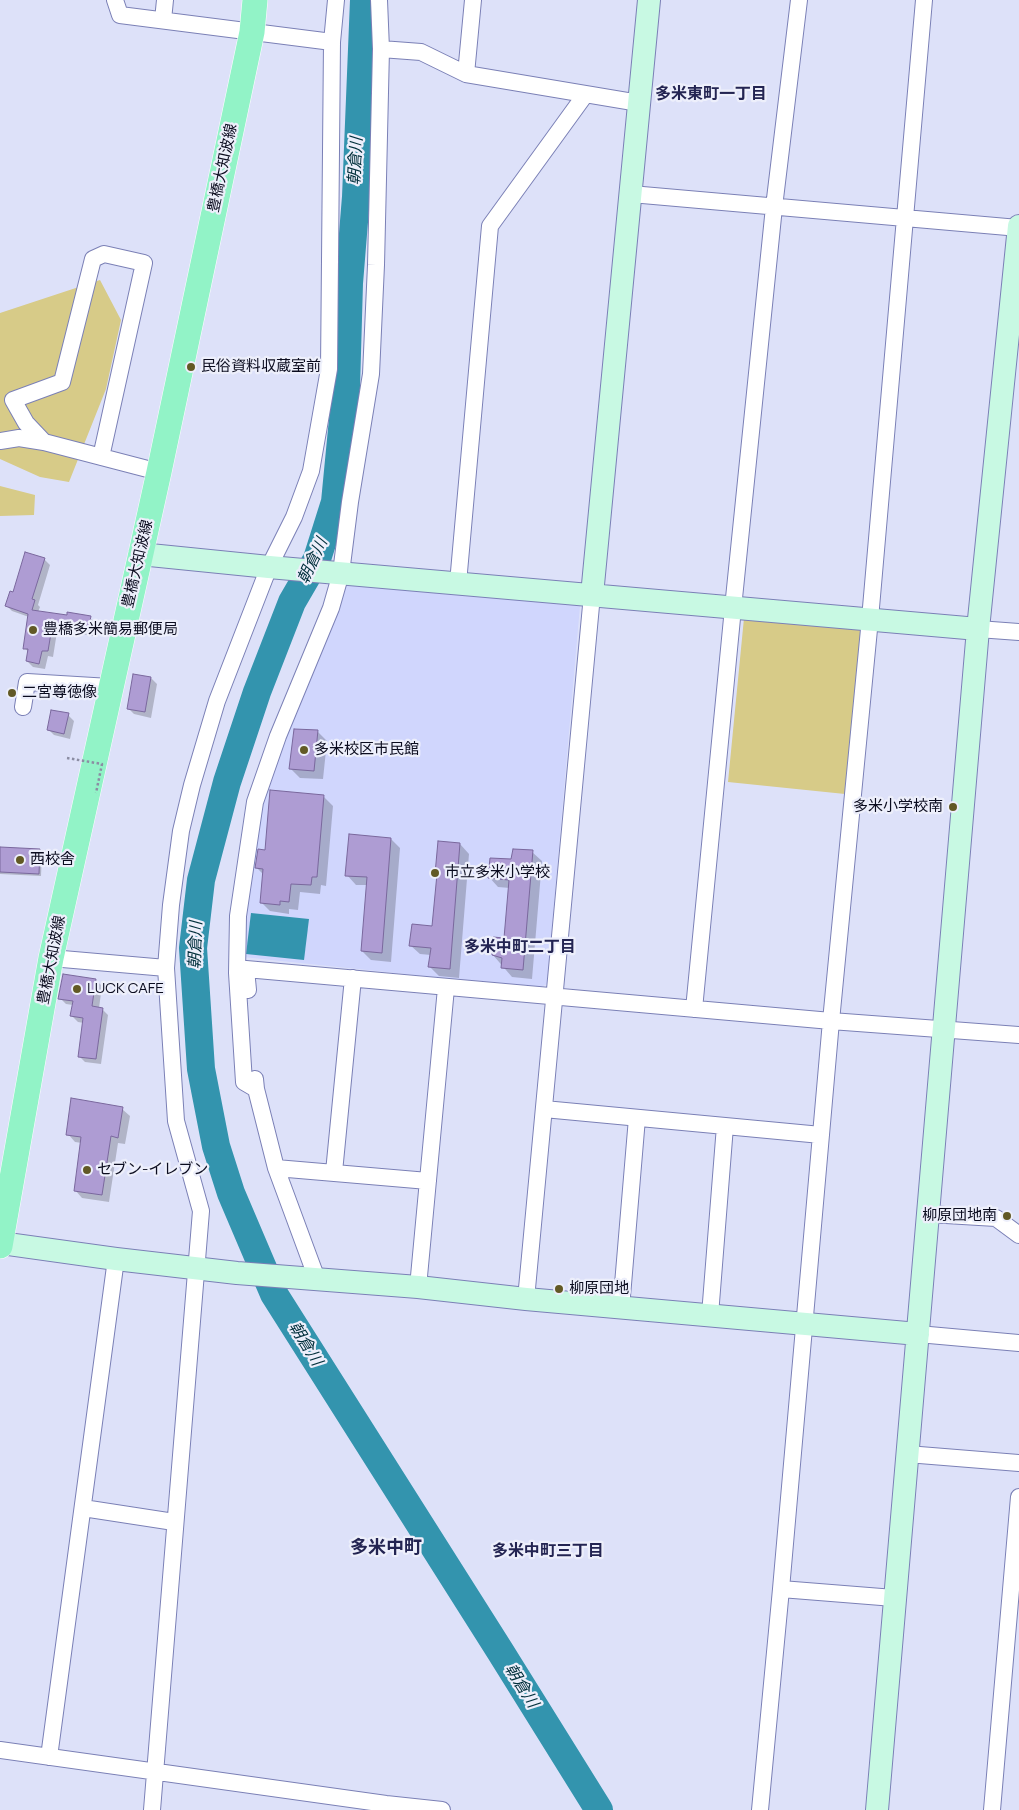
<!DOCTYPE html>
<meta charset="utf-8">
<style>
body{margin:0}
canvas{display:block;background:#dde1f9}
</style>
<canvas width="1019" height="1810"></canvas>
<script>
const ctx = document.querySelector('canvas').getContext('2d');
ctx.lineJoin = 'round';
function paint(path, color) {
  ctx.fillStyle = color;
  ctx.fill(path, 'evenodd');
}
function shape(rows) {
  const path = new Path2D();
  for (const r of rows) {
    path.moveTo(r[0], r[1]);
    for (let i = 2; i < r.length; i += 2) path.lineTo(r[i], r[i + 1]);
  }
  return path;
}
function trace(path, color, width, dash) {
  ctx.strokeStyle = color;
  ctx.lineWidth = width;
  ctx.lineCap = dash ? 'butt' : 'round';
  ctx.setLineDash(dash || []);
  ctx.stroke(path);
}
function write(font, color, halo, rows, align = 'center') {
  ctx.font = font + ' Manrope,"Noto Sans JP",sans-serif';
  ctx.lineWidth = 4.5;
  ctx.setLineDash([]);
  ctx.textBaseline = 'middle';
  ctx.strokeStyle = halo;
  ctx.fillStyle = color;
  for (const [text, x, y, turn = 0] of rows) {
    ctx.save();
    ctx.translate(x, y);
    ctx.rotate((+turn || 0) * Math.PI / 180);
    ctx.textAlign = isNaN(turn) ? turn : align;
    if (halo) ctx.strokeText(text, 0, 0);
    ctx.fillText(text, 0, 0);
    ctx.restore();
  }
}
const built = shape([
 [346,582,574,603,580,606,547,984,539,988,243,957,242,914,258,804]
]);
const green = shape([
 [100,280,121,320,106,389,69,482,40,477,0,459,0,313],
 [0,486,35,495,34,515,0,516],
 [744,618,862,630,845,794,728,782]
]);
const water = shape([
 [251,913,309,919,304,960,246,954]
]);
const shadow = shape([
 [44,559,50,565,38,605,40,607,38,612,90,618,96,623,94,636,63,631,63,633,57,632,53,657,48,656,45,669,33,667,27,661,29,652,24,648,29,617,12,611,6,605],
 [151,678,157,684,151,718,134,714,128,708],
 [68,715,74,721,70,739,54,735,48,729],
 [317,731,327,741,323,779,300,778,290,768],
 [324,797,333,806,326,886,321,885,320,894,300,892,298,910,289,909,289,914,270,911,261,902,264,875,257,868,266,851],
 [391,839,400,848,391,962,371,960,362,951,367,885,356,885,347,875],
 [460,844,469,854,459,978,439,976,429,966,431,955,420,954,410,945,433,927,438,876,436,874],
 [0,848,39,850,42,853,41,876,0,874],
 [532,852,542,861,532,979,512,977,493,955,505,940,510,888,498,887,489,877,512,860],
 [64,975,96,980,102,986,99,1008,102,1009,108,1015,101,1064,85,1062,79,1056,84,1023,78,1022,72,1016,73,1005,66,1004,60,998],
 [122,1109,130,1116,125,1144,118,1143,109,1202,82,1198,75,1190,82,1143,75,1142,68,1134]
]);
const river = shape([
 [364,0,356,197,349,283,346,388,335,502,317,559,292,602,257,692,227,782,201,880,193,948,201,1069,216,1146,231,1193,274,1294,500,1651,599,1810]
]);
const building = shape([
 [25,552,45,558,32,599,35,600,32,610,67,615,67,612,91,616,88,631,58,626,57,628,52,627,48,651,42,651,39,664,26,661,28,649,23,649,28,614,5,606,10,591,13,592,25,552],
 [133,674,151,677,145,712,127,709,133,674],
 [51,710,69,713,64,734,47,730,51,710],
 [294,729,318,730,314,771,289,769,294,729],
 [270,790,324,795,317,877,312,877,311,885,291,884,289,902,280,901,280,905,260,903,263,869,255,868,258,849,265,850,270,790],
 [349,834,391,838,382,953,361,951,367,877,345,876,349,834],
 [438,841,460,843,450,969,428,967,431,948,409,946,412,924,432,926,437,874,435,874,438,841],
 [0,847,40,849,39,874,0,872,0,847],
 [513,849,533,850,523,970,501,968,502,958,492,955,493,937,504,938,509,880,488,878,490,858,511,859,513,849],
 [63,974,96,979,92,1006,103,1008,96,1059,78,1057,83,1018,70,1016,73,1001,58,999,63,974],
 [71,1098,123,1107,118,1138,111,1136,102,1195,74,1191,81,1137,66,1135,71,1098]
]);
const street = shape([
 [115,0,120,15,332,42],
 [163,20,165,0],
 [381,49,421,52,466,74,639,103],
 [466,74,473,0],
 [631,194,1019,228],
 [0,441,19,438,44,442,159,472],
 [44,442,26,423,13,400,62,382,93,259,104,254,144,263,101,457],
 [458,583,490,226,585,95],
 [978,629,1019,632],
 [23,707,27,682,110,687],
 [51,958,166,968],
 [248,990,246,969,831,1021,1019,1035],
 [694,1009,733,608,774,207,799,0],
 [255,1079,256,1089,276,1168,317,1279],
 [256,1089,244,1082,237,973,238,916,255,802,278,736,331,608,341,573,350,502,371,374,376,265,381,49,379,0],
 [544,1109,821,1135],
 [276,1168,428,1181],
 [334,1172,353,978],
 [929,1214,996,1218,1019,1235],
 [418,1287,446,988],
 [526,1299,592,595],
 [621,1308,637,1118],
 [710,1315,725,1126],
 [918,1334,1019,1343],
 [907,1454,1019,1463],
 [83,1508,174,1522],
 [781,1589,894,1598],
 [0,1750,386,1804,442,1810],
 [49,1757,116,1259],
 [152,1810,201,1211,176,1121,166,968,171,905,181,831,192,785,217,701,269,567,294,517,311,471,329,369,332,42,336,0],
 [760,1810,781,1589,831,1021,870,619,924,0],
 [992,1810,1019,1497]
]);
const secondary = shape([
 [140,554,269,567,978,629],
 [592,595,649,0],
 [0,1243,116,1259,237,1273,418,1287,526,1299,918,1334],
 [877,1810,978,629,1019,226]
]);
const primary = shape([
 [0,1246,51,958,159,472,252,32,255,0]
]);
const pathBridge = shape([
 [67,758,102,764,96,793]
]);
const markers = [
 [191,367,5,"#625925"],
 [33,630,5,"#625925"],
 [12,693,5,"#625925"],
 [304,750,5,"#625925"],
 [953,807,5,"#625925"],
 [20,860,5,"#625925"],
 [435,873,5,"#625925"],
 [77,989,5,"#625925"],
 [87,1170,5,"#625925"],
 [1007,1216,5,"#625925"],
 [559,1289,5,"#625925"]
];
const streetNames = [
 ["豊橋大知波線",223,168,-78],
 ["豊橋大知波線",138,564,-77],
 ["豊橋大知波線",52,960,-79]
];
const poiNames = [
 ["民俗資料収蔵室前",201,367],
 ["豊橋多米簡易郵便局",43,630],
 ["二宮尊徳像",22,693],
 ["多米校区市民館",314,750],
 ["多米小学校南",943,807,"right"],
 ["西校舎",30,860],
 ["市立多米小学校",445,873],
 ["LUCK CAFE",87,989],
 ["セブン-イレブン",97,1170],
 ["柳原団地南",997,1216,"right"],
 ["柳原団地",569,1289]
];
const neighbourhoodNames = [
 ["多米東町一丁目",711,95],
 ["多米中町二丁目",520,948],
 ["多米中町三丁目",548,1552]
];
const waterNames = [
 ["朝倉川",356,161,-87],
 ["朝倉川",313,561,-65],
 ["朝倉川",196,945,-88],
 ["朝倉川",305,1344,58],
 ["朝倉川",521,1686,58]
];
const quarterNames = [
 ["多米中町",386,1548]
];
paint(built, '#d0d6fd');
paint(green, '#d7cb88');
paint(water, '#3394ae');
paint(shadow, '#0003');
trace(river, '#3394ae', 28);
paint(building, '#ae9cd3');
trace(building, '#7a689d', 1);
trace(street, '#7b80b6', 18);
trace(secondary, '#7b80b6', 24);
trace(primary, '#fff', 26);
trace(street, '#fff', 16);
trace(secondary, '#c8f9e3', 22);
trace(primary, '#92f3c7', 25);
trace(pathBridge, '#8b8da3', 2.5, [2.5, 2.5]);
for (const [x, y, r, color] of markers) {
  const dot = new Path2D();
  dot.arc(x, y, r, 0, 2 * Math.PI);
  ctx.fillStyle = color;
  ctx.fill(dot);
  trace(dot, '#edeffb', 2);
}
write('15px', '#0b0c1f', '#edeffb', streetNames);
write('15px', '#0b0c1f', '#edeffb', poiNames, 'left');
write('bold 16px', '#232452', '#edeffb', neighbourhoodNames);
write('italic 16px', '#012f3b', '#edeffb', waterNames);
write('bold 18px', '#232452', '#edeffb', quarterNames);
</script>
